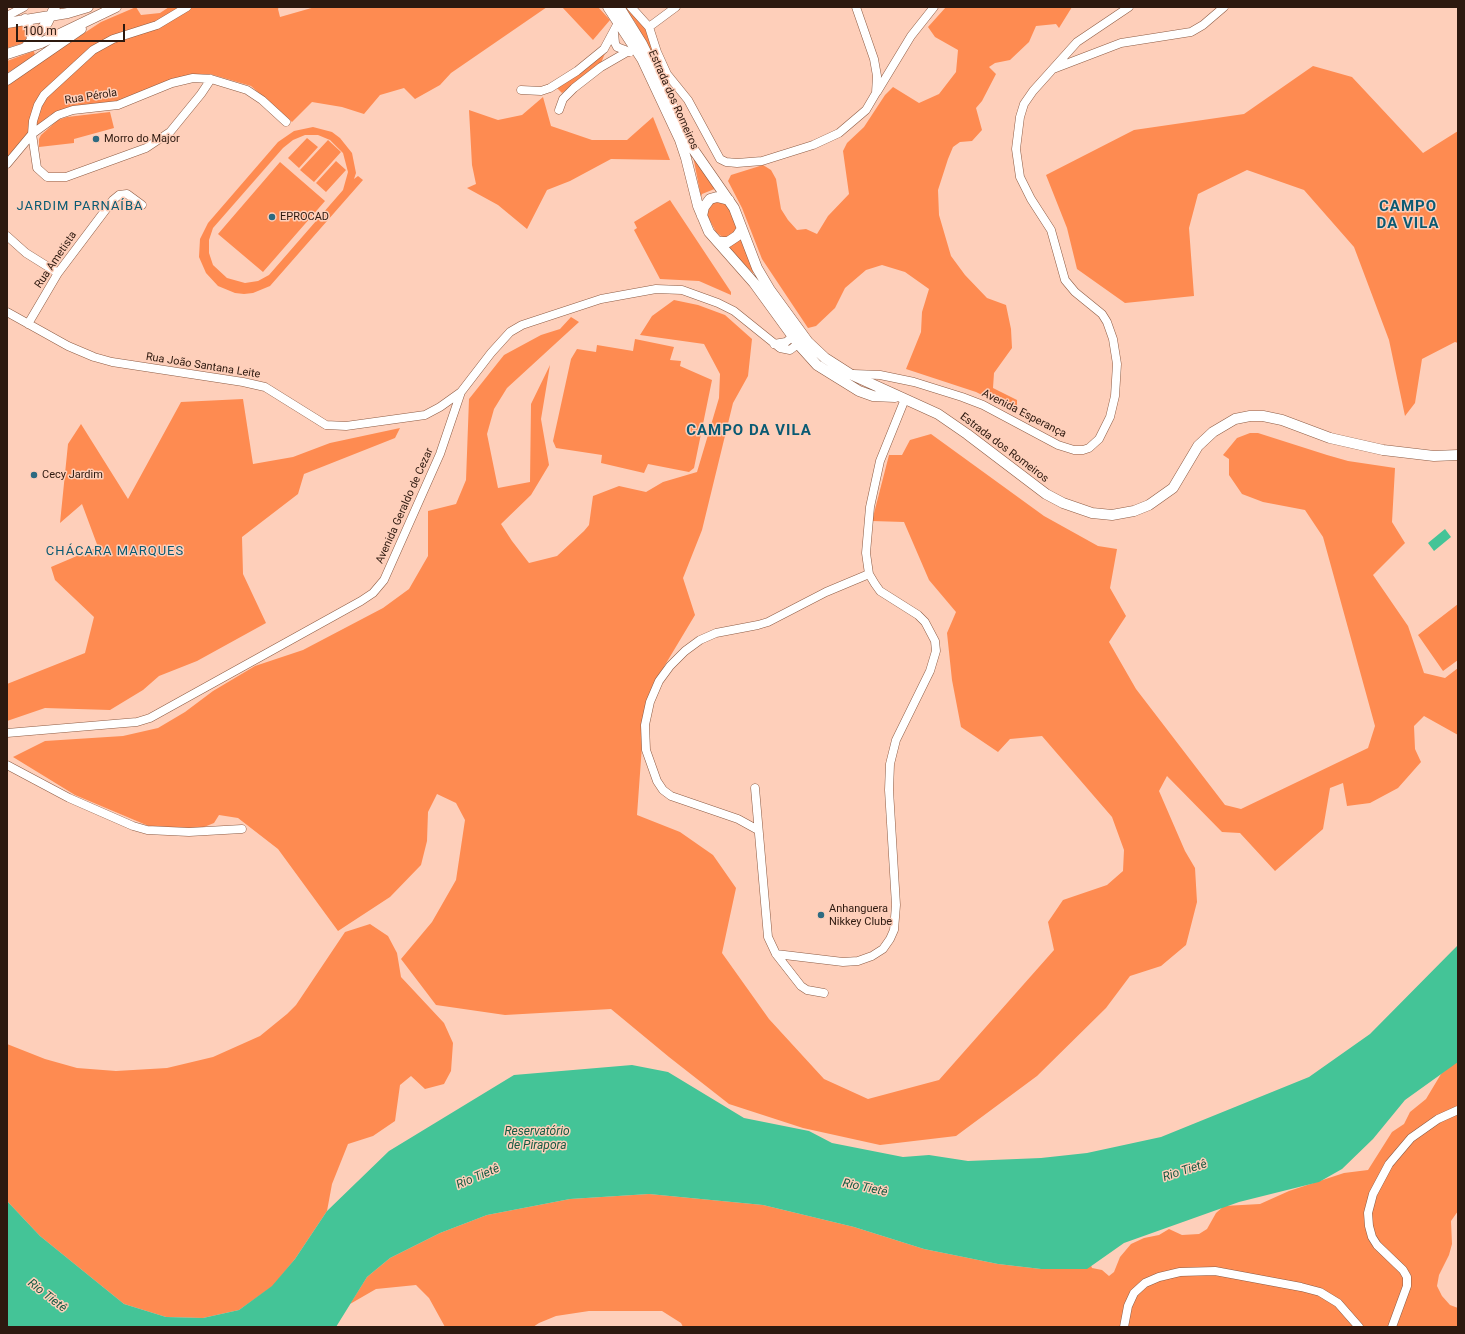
<!DOCTYPE html>
<meta charset="utf-8">
<style>
body{margin:0}
#map{position:relative;width:1465px;height:1334px;overflow:hidden;background:#fecfba;font-family:Roboto,sans-serif}
canvas{display:block}
.frame{position:absolute;inset:0;border:8px solid #2d190f;pointer-events:none}
.scale{position:absolute;left:16px;top:24px;width:109px;height:18px;box-sizing:border-box;border:2px solid #2d190f;border-top:0;padding-left:5px;font-size:12px;line-height:14px;white-space:nowrap;color:#2d190f;-webkit-text-stroke:3px #fecfba;paint-order:stroke}
</style>
<div id="map">
<canvas width="1465" height="1334"></canvas>
<div class="frame"></div>
<div class="scale">100 m</div>
</div>
<script>
const ctx = document.querySelector('canvas').getContext('2d');
ctx.lineJoin = 'round';
function paint(path, color) {
  ctx.fillStyle = color;
  ctx.fill(path, 'evenodd');
}
function shape(rows) {
  const path = new Path2D();
  for (const r of rows) {
    path.moveTo(r[0], r[1]);
    for (let i = 2; i < r.length; i += 2) path.lineTo(r[i], r[i + 1]);
  }
  return path;
}
function trace(path, color, width, dash) {
  ctx.strokeStyle = color;
  ctx.lineWidth = width;
  ctx.lineCap = dash ? 'butt' : 'round';
  ctx.setLineDash(dash || []);
  ctx.stroke(path);
}
function write(font, color, halo, rows, align = 'center') {
  ctx.font = font + ' Roboto,sans-serif';
  ctx.lineWidth = 3;
  ctx.setLineDash([]);
  ctx.textBaseline = 'middle';
  ctx.strokeStyle = halo;
  ctx.fillStyle = color;
  for (const [text, x, y, turn = 0] of rows) {
    ctx.save();
    ctx.translate(x, y);
    ctx.rotate((+turn || 0) * Math.PI / 180);
    ctx.textAlign = isNaN(turn) ? turn : align;
    if (halo) ctx.strokeText(text, 0, 0);
    ctx.fillText(text, 0, 0);
    ctx.restore();
  }
}
const green = shape([
 [136,7,141,15,160,13,169,7,279,7,278,9,280,17,315,7,547,7,451,73,440,85,415,99,404,88,380,95,364,114,342,107,312,102,292,122,251,86,210,74,190,75,130,100,64,109,50,115,26,135,7,159,7,84,101,22],
 [562,7,598,7,610,20,593,40],
 [623,7,628,7,648,32,657,59,657,66,635,22],
 [946,7,1072,7,1059,28,1056,24,1036,26,1029,42,1010,60,995,63,989,67,996,74,982,101,976,108,982,130,972,141,960,142,953,147,948,159,938,190,939,215,951,256,965,275,987,298,1006,305,1011,329,1012,348,994,373,993,388,1017,400,1017,408,1002,405,976,392,906,369,921,332,922,312,929,289,905,272,882,265,866,270,845,288,835,308,816,326,808,328,762,259,742,208,728,181,731,175,763,165,771,170,776,179,781,209,788,220,797,230,806,229,817,234,828,216,849,194,843,151,847,143,864,127,885,95,893,87,919,103,939,94,956,72,958,50,935,37,928,27],
 [21,24,27,28,28,40,23,43,7,48,7,27],
 [34,51,35,56,7,73,7,61],
 [606,51,601,63,562,93,556,87],
 [1313,66,1352,77,1423,153,1458,131,1458,343,1455,342,1422,359,1415,403,1405,416,1389,340,1354,247,1304,190,1247,170,1198,194,1189,228,1194,296,1125,303,1077,269,1067,228,1046,175,1134,130,1244,114],
 [543,97,551,126,592,140,627,140,653,117,670,160,611,159,570,181,547,190,527,229,498,205,467,188,476,184,472,165,469,110,498,120,522,115],
 [110,112,114,128,74,139,74,143,39,147,39,139,41,135,58,120,67,117],
 [313,127,332,132,340,138,352,153,356,173,354,179,358,176,363,180,270,286,253,293,244,294,235,293,218,286,206,273,199,257,200,239,208,223,278,142,294,131],
 [305,135,318,135,330,140,343,153,348,172,343,190,269,275,258,281,245,283,227,278,213,265,209,253,209,240,213,228,283,148,293,140],
 [307,138,318,147,299,168,288,158],
 [328,140,341,152,314,182,300,170],
 [693,156,717,188,702,194,701,197],
 [336,161,346,170,326,192,316,183],
 [280,162,325,201,263,272,218,234],
 [715,199,727,204,737,225,734,234,726,238,721,236,716,232,708,217,706,210],
 [670,200,731,292,731,295,699,281,660,279,634,230,637,228,634,222],
 [740,236,754,272,753,273,725,245],
 [674,300,698,305,725,315,752,339,748,376,733,403,702,530,683,578,695,615,653,685,644,718,637,815,680,832,713,855,736,888,722,953,769,1019,824,1079,868,1099,939,1080,1054,950,1048,922,1063,900,1107,885,1123,871,1124,850,1112,817,1042,736,1010,739,998,752,961,727,952,680,947,633,956,612,929,580,904,522,872,521,889,455,902,455,910,440,931,434,1044,516,1098,546,1117,549,1110,588,1126,616,1109,642,1136,689,1225,805,1241,809,1368,748,1375,726,1323,537,1305,510,1263,502,1242,494,1229,475,1229,459,1223,455,1237,438,1250,433,1258,433,1327,455,1348,461,1395,468,1392,522,1405,543,1373,575,1408,626,1424,673,1445,678,1458,668,1458,735,1424,716,1414,726,1415,749,1421,762,1398,788,1370,803,1347,806,1343,783,1330,788,1323,829,1275,871,1240,833,1222,832,1167,776,1159,791,1185,851,1195,868,1197,902,1186,945,1161,966,1130,976,1106,1008,1037,1076,956,1136,880,1145,803,1128,729,1104,669,1057,611,1009,505,1015,436,1005,401,959,432,922,456,880,465,820,456,803,437,794,428,812,427,841,421,865,390,897,338,931,278,849,238,818,219,815,214,823,199,829,151,827,75,795,13,757,45,741,123,736,158,728,185,712,213,691,255,666,303,650,383,608,409,589,428,556,428,511,456,504,466,480,469,399,504,355,541,335,560,329,571,317,579,322,507,388,494,409,487,434,498,488,530,482,531,404,550,365,541,419,549,465,531,495,501,524,512,541,529,563,557,556,584,531,589,525,593,496,619,486,646,492,663,482,697,472,719,398,720,374,704,344,640,335,652,316],
 [635,339,674,347,670,360,681,361,680,366,712,380,694,468,689,472,648,464,644,473,601,463,602,455,556,448,553,441,571,359,577,349,596,352,597,345,633,351],
 [243,399,253,464,293,457,330,443,400,428,395,438,304,474,298,494,242,537,243,574,266,623,197,661,159,676,143,690,110,710,45,708,7,721,7,684,85,653,94,617,55,580,51,567,98,547,82,504,60,523,68,444,81,424,128,499,181,402],
 [1458,604,1458,660,1443,671,1418,635],
 [370,924,388,936,397,953,401,977,444,1023,453,1043,451,1071,444,1084,425,1089,411,1076,400,1085,395,1121,373,1136,348,1144,332,1184,327,1211,295,1259,273,1286,239,1310,203,1318,166,1317,124,1304,40,1236,7,1201,7,1044,45,1059,77,1068,116,1071,167,1068,213,1057,260,1036,287,1014,296,1005,345,932],
 [1458,1060,1458,1211,1451,1221,1452,1244,1449,1255,1439,1275,1437,1286,1442,1296,1450,1305,1458,1308,1458,1327,683,1327,681,1323,662,1311,589,1311,556,1316,539,1323,533,1327,445,1327,429,1298,416,1285,376,1289,350,1304,367,1277,390,1258,440,1233,487,1215,570,1199,649,1194,763,1205,854,1227,924,1249,998,1264,1041,1269,1090,1263,1092,1268,1102,1270,1109,1276,1114,1272,1120,1257,1131,1244,1144,1238,1159,1235,1169,1229,1182,1235,1199,1234,1207,1229,1216,1213,1224,1206,1260,1204,1289,1191,1344,1173,1368,1170,1392,1132,1404,1124,1410,1112,1426,1099,1441,1074]
]);
const water = shape([
 [1445,529,1451,537,1434,551,1428,543],
 [1458,945,1458,1062,1405,1100,1373,1139,1342,1169,1319,1182,1239,1202,1124,1243,1087,1269,1041,1269,998,1264,924,1249,854,1227,763,1205,649,1194,570,1199,487,1215,440,1233,390,1258,367,1277,336,1327,7,1327,7,1201,40,1236,124,1304,166,1317,203,1318,239,1310,272,1286,295,1259,327,1211,389,1151,514,1075,632,1065,668,1072,744,1118,809,1131,832,1143,903,1157,929,1155,968,1161,1041,1158,1087,1153,1161,1137,1309,1077,1370,1034]
]);
const minor = shape([
 [187,7,157,25,113,39,93,50,44,95,38,105,33,121,32,134,37,168,47,177,66,177,146,148,170,132,201,94,211,79],
 [631,7,649,27,657,52,667,74,688,100,720,159,726,162,737,163,762,161,813,145,839,133,866,110,876,93,877,76,874,59,856,7],
 [7,16,24,7],
 [649,27,676,7],
 [614,33,615,43,617,47,630,52],
 [1053,69,1121,43,1191,32,1203,25,1224,7],
 [521,90,541,91,550,88,577,71,604,49,619,21],
 [877,92,911,36,934,7],
 [559,110,563,99,574,88,601,67,627,52],
 [7,164,32,134,58,115,73,110,118,105,172,83,193,78,211,79,247,90,262,100,286,122],
 [7,236,26,253,58,273],
 [7,312,68,346,94,357,112,362,243,382,265,387,326,425,346,426,425,415,440,407,461,392],
 [28,324,58,273,113,200,119,195,127,194,142,205],
 [774,344,786,342,797,333],
 [853,374,880,375,914,382,962,397,983,405,1058,445,1074,450,1083,450,1089,448,1099,439,1110,417,1115,396,1117,364,1113,339,1107,322,1102,314,1075,292,1065,280,1051,230,1031,199,1020,177,1016,149,1020,117,1024,104,1033,91,1077,42,1129,7],
 [7,733,137,722,150,718,361,601,373,593,384,580,440,454,461,392,491,353,510,332,522,325,601,299,656,289,682,290,718,303,734,311,780,348,790,350,802,341],
 [7,765,69,798,133,826,147,830,189,832,242,829],
 [755,788,768,937,776,954,801,986,807,990,824,993],
 [758,830,738,819,671,796,663,790,657,781,646,750,645,725,650,702,659,681,670,666,685,651,700,640,716,633,758,625,768,622,826,592,869,574],
 [776,954,843,962,858,961,872,956,883,949,890,939,894,930,896,905,889,790,890,764,896,740,930,671,936,651,935,641,925,622,918,615,880,591,875,584,869,574,866,553,870,507,880,461,905,399],
 [1124,1327,1128,1306,1134,1293,1145,1283,1159,1277,1180,1272,1215,1271,1301,1287,1320,1292,1338,1303,1359,1327],
 [1392,1327,1407,1286,1407,1277,1403,1270,1377,1245,1372,1237,1369,1226,1368,1213,1373,1194,1389,1164,1411,1138,1438,1119,1458,1110]
]);
const major = shape([
 [608,7,642,59,680,140,686,158,698,206,709,232,754,283,799,345,817,365,859,391,873,396,895,397],
 [619,7,642,44,693,149,734,208,757,268,770,290,808,342,825,358,850,374,938,414,967,434,1046,494,1063,503,1092,513,1112,515,1134,511,1149,505,1173,488,1198,446,1213,432,1235,419,1250,416,1263,416,1282,420,1330,438,1383,450,1434,456,1458,455],
 [25,19,31,32,32,41],
 [7,23,68,13,88,7],
 [26,47,47,23,55,7],
 [7,54,41,43,116,7],
 [7,80,81,29],
 [702,216,704,207,710,199,717,197,729,200],
 [718,242,728,242,737,236,741,230]
]);
const markers = [
 [96,139,4,"#2d6a81"],
 [272,217,4,"#2d6a81"],
 [34,475,4,"#2d6a81"],
 [821,915,4,"#2d6a81"]
];
const streetNames = [
 ["Rua Pérola",91,97,-9],
 ["Estrada dos Romeiros",673,100,66],
 ["Rua Ametista",56,260,-56],
 ["Rua João Santana Leite",203,366,9],
 ["Avenida Esperança",1024,414,27],
 ["Estrada dos Romeiros",1004,448,37],
 ["Avenida Geraldo de Cezar",405,506,-66]
];
const poiNames = [
 ["Morro do Major",104,139],
 ["EPROCAD",280,217],
 ["Cecy Jardim",42,475],
 ["Anhanguera",829,909],
 ["Nikkey Clube",829,922]
];
const waterNames = [
 ["Reservatório",537,1132],
 ["de Pirapora",537,1146],
 ["Rio Tietê",1185,1171,-18],
 ["Rio Tietê",478,1177,-23],
 ["Rio Tietê",865,1188,12],
 ["Rio Tietê",47,1296,38]
];
const quarterNames = [
 ["JARDIM PARNAÍBA",80,207],
 ["CHÁCARA MARQUES",115,552]
];
const districtNames = [
 ["CAMPO",1408,207],
 ["DA VILA",1408,224],
 ["CAMPO DA VILA",749,431]
];
paint(green, '#fe8b51');
paint(water, '#44c497');
trace(minor, '#8e5c44', 9);
trace(major, '#8e5c44', 11);
trace(minor, '#fff', 8);
trace(major, '#fff', 10);
for (const [x, y, r, color] of markers) {
  const dot = new Path2D();
  dot.arc(x, y, r, 0, 2 * Math.PI);
  ctx.fillStyle = color;
  ctx.fill(dot);
  trace(dot, '#fecfba', 1.5);
}
write('11px', '#2d190f', '#fecfba', streetNames);
write('11px', '#2d190f', '#fecfba', poiNames, 'left');
write('italic 12px', '#165a43', '#fecfba', waterNames);
ctx.letterSpacing = '1px';
write('13px', '#0a5a73', '#fecfba', quarterNames);
ctx.letterSpacing = '0px';
ctx.letterSpacing = '1px';
write('bold 15px', '#0a5a73', '#fecfba', districtNames);
ctx.letterSpacing = '0px';
</script>
